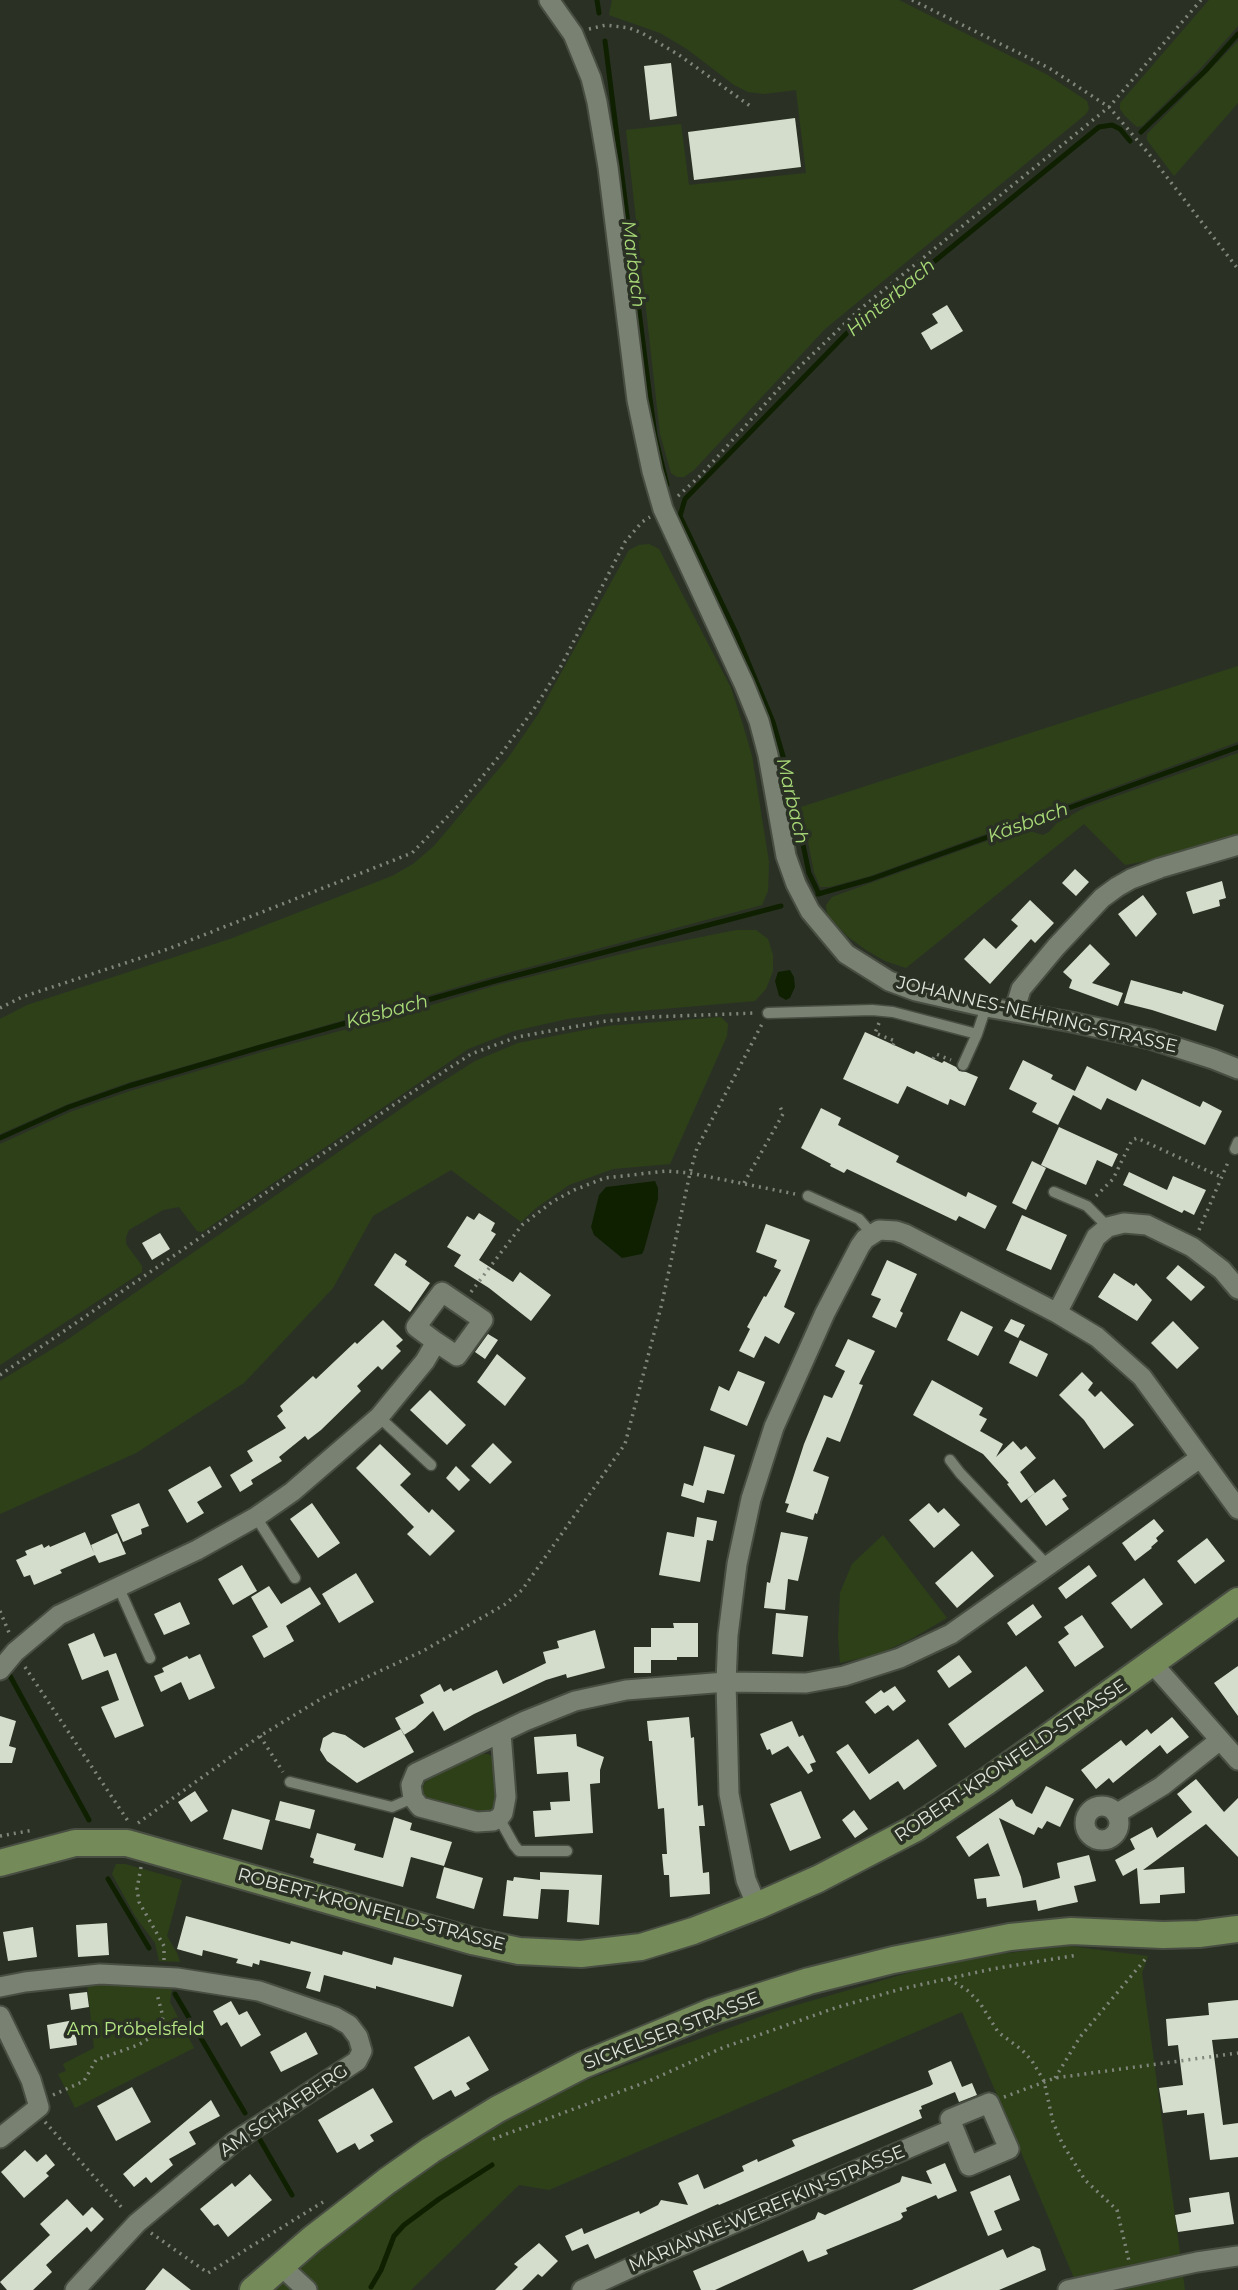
<!DOCTYPE html>
<meta charset="utf-8">
<style>
body{margin:0}
canvas{display:block;background:#2a3124}
</style>
<canvas width="1238" height="2290"></canvas>
<script>
const ctx = document.querySelector('canvas').getContext('2d');
ctx.lineJoin = 'round';
function paint(path, color) {
  ctx.fillStyle = color;
  ctx.fill(path, 'evenodd');
}
function shape(rows) {
  const path = new Path2D();
  for (const r of rows) {
    if (r.length === 3) {
      path.moveTo(r[0] + r[2], r[1]);
      path.arc(r[0], r[1], r[2], 0, 2 * Math.PI);
      continue;
    }
    path.moveTo(r[0], r[1]);
    for (let i = 2; i < r.length; i += 2) path.lineTo(r[i], r[i + 1]);
  }
  return path;
}
function trace(path, color, width, dash) {
  ctx.strokeStyle = color;
  ctx.lineWidth = width;
  ctx.lineCap = dash ? 'butt' : 'round';
  ctx.setLineDash(dash || []);
  ctx.stroke(path);
}
function write(font, color, halo, rows, align = 'center') {
  ctx.font = font + ' Montserrat,sans-serif';
  ctx.lineWidth = 7;
  ctx.setLineDash([]);
  ctx.textBaseline = 'middle';
  ctx.strokeStyle = halo;
  ctx.fillStyle = color;
  for (const [text, x, y, turn = 0] of rows) {
    ctx.save();
    ctx.translate(x, y);
    ctx.rotate((+turn || 0) * Math.PI / 180);
    ctx.textAlign = isNaN(turn) ? turn : align;
    if (halo) ctx.strokeText(text, 0, 0);
    ctx.fillText(text, 0, 0);
    ctx.restore();
  }
}
const green = shape([
 [612,0,899,0,1046,74,1087,101,1089,109,1086,114,825,329,694,470,684,477,677,477,671,473,660,434,626,130,681,124,689,185,806,173,796,90,764,94,748,92,734,85,687,49,660,33,609,15],
 [1209,0,1238,0,1238,26,1201,68,1142,126,1137,127,1125,116,1120,109,1120,103],
 [1238,41,1238,103,1174,176,1147,140,1147,134],
 [649,544,659,549,731,688,743,725,752,756,769,862,768,891,762,905,492,977,127,1083,68,1104,0,1134,0,1019,27,1005,230,939,392,876,413,864,434,846,508,758,539,713,629,550,639,545],
 [1238,666,1238,742,870,876,829,887,820,887,814,872,801,807],
 [1238,753,1238,835,1157,859,1125,865,1084,824,906,968,885,961,866,950,847,936,827,914,826,905,832,897,1015,831,1026,830,1043,835,1049,832,1057,823,1086,807],
 [736,930,756,930,768,939,773,955,773,971,766,989,755,1001,605,1014,567,1019,514,1031,468,1049,202,1232,197,1231,179,1207,163,1210,129,1230,126,1237,126,1244,142,1266,142,1272,0,1365,0,1144,70,1112,130,1091,262,1052,399,1015,497,985,642,949],
 [721,1017,728,1024,727,1036,670,1164,613,1169,569,1185,536,1208,521,1222,451,1170,373,1216,333,1288,244,1383,136,1453,0,1514,0,1381,67,1340,415,1099,475,1061,518,1043,569,1033,607,1026],
 [883,1535,947,1618,911,1639,879,1654,840,1663,838,1636,840,1593,852,1564],
 [478,1754,488,1754,494,1758,500,1804,487,1816,434,1806,424,1794,423,1787,426,1781],
 [116,1864,125,1864,182,1880,167,1936,177,1953,180,1962,159,1961,155,1943,135,1916,112,1874],
 [1069,1946,1148,1956,1142,1973,1185,2290,1079,2290,962,2012,549,2190,519,2185,411,2290,267,2290,316,2243,513,2107,776,2011,956,1959],
 [87,1983,172,1986,170,2002,194,2048,75,2108,58,2074,66,2071,63,2064,94,2048]
]);
const water = shape([
 [790,970,794,977,795,987,790,998,786,1000,779,996,775,981,778,972],
 [655,1181,658,1188,658,1199,644,1250,642,1254,622,1258,594,1235,591,1227,599,1195,606,1187]
]);
const stream = shape([
 [597,0,599,13],
 [605,41,650,398,655,435,667,485],
 [1141,132,1205,71,1238,34],
 [818,894,871,879,1238,747],
 [819,894,809,873,788,773,773,722,736,633,680,516,685,499,849,331,1099,127,1112,125,1120,129,1130,141],
 [0,1138,69,1107,129,1086,261,1047,495,981,781,906],
 [9,1674,89,1820],
 [108,1879,149,1948],
 [175,1994,245,2113],
 [259,2138,292,2195],
 [371,2287,381,2270,394,2236,404,2225,439,2199,492,2165]
]);
const building = shape([
 [671,63,677,116,650,120,644,66],
 [795,118,801,167,694,180,688,132],
 [947,305,963,331,931,350,921,333,938,323,932,314],
 [1075,869,1089,882,1076,896,1062,883],
 [1222,881,1226,898,1219,900,1220,906,1193,914,1186,892],
 [1143,895,1157,914,1136,937,1118,914],
 [1030,900,1054,923,1035,943,1031,939,990,984,964,959,984,938,996,949,1018,926,1011,920],
 [1090,944,1110,964,1092,983,1123,993,1118,1006,1069,988,1072,980,1063,972],
 [1131,980,1182,994,1183,991,1224,1005,1216,1031,1152,1010,1124,1003],
 [865,1032,914,1054,916,1051,942,1063,944,1061,956,1067,959,1071,966,1072,978,1077,965,1106,950,1099,948,1105,907,1086,898,1104,843,1079],
 [1023,1060,1053,1075,1051,1079,1075,1091,1058,1125,1032,1112,1037,1103,1009,1089],
 [1087,1066,1136,1091,1142,1079,1200,1107,1203,1101,1222,1111,1205,1145,1107,1098,1101,1110,1073,1095],
 [821,1108,841,1118,838,1125,899,1156,896,1162,966,1197,968,1192,997,1206,985,1229,959,1216,956,1221,847,1169,844,1173,830,1166,831,1164,801,1148],
 [1059,1127,1118,1154,1112,1167,1097,1160,1086,1185,1041,1165],
 [1032,1161,1046,1168,1026,1210,1012,1203],
 [1129,1172,1167,1190,1173,1176,1206,1190,1194,1215,1184,1210,1182,1213,1123,1185],
 [479,1213,495,1223,491,1231,496,1234,479,1260,513,1282,520,1272,551,1295,531,1321,489,1288,454,1266,461,1255,447,1247,467,1216,474,1220],
 [1022,1215,1067,1235,1051,1270,1006,1250],
 [766,1224,810,1240,784,1307,795,1313,779,1344,765,1336,754,1358,739,1351,750,1329,747,1327,764,1296,766,1297,781,1270,774,1267,777,1260,756,1252],
 [160,1233,170,1249,152,1260,142,1243],
 [395,1253,407,1261,405,1265,430,1283,410,1312,374,1285],
 [887,1260,917,1274,900,1311,903,1313,896,1328,872,1317,881,1299,871,1295],
 [1178,1265,1205,1287,1191,1301,1166,1278],
 [1114,1273,1134,1286,1136,1283,1152,1300,1137,1321,1098,1297],
 [961,1311,993,1327,978,1356,947,1340],
 [1011,1319,1025,1325,1018,1338,1004,1331],
 [383,1320,403,1340,396,1346,401,1351,382,1370,378,1366,357,1386,361,1391,321,1430,308,1440,305,1436,279,1457,282,1461,251,1480,253,1484,240,1492,230,1475,253,1461,247,1451,286,1428,277,1416,283,1411,280,1406,313,1376,316,1379,355,1342,357,1344],
 [1173,1321,1199,1348,1177,1369,1151,1343],
 [488,1334,498,1340,485,1359,475,1352],
 [848,1339,875,1351,859,1384,863,1385,840,1442,827,1437,813,1471,829,1477,817,1514,815,1513,813,1520,786,1512,789,1504,785,1503,804,1444,824,1395,832,1398,845,1371,835,1366],
 [1020,1340,1048,1354,1037,1377,1009,1363],
 [497,1354,526,1378,505,1406,477,1382],
 [738,1371,765,1382,747,1426,710,1410,719,1386,729,1391],
 [1082,1372,1093,1383,1088,1390,1095,1397,1101,1391,1134,1425,1104,1449,1084,1420,1059,1395],
 [932,1380,983,1408,979,1415,987,1419,980,1431,1003,1444,996,1457,1013,1441,1021,1450,1026,1446,1036,1458,1020,1472,1035,1493,1021,1503,1007,1484,1009,1483,983,1454,913,1415],
 [430,1390,466,1425,447,1445,410,1410],
 [493,1443,512,1462,490,1484,471,1466],
 [380,1444,411,1474,400,1485,429,1513,432,1509,455,1531,430,1556,407,1534,414,1527,356,1468],
 [704,1446,735,1455,724,1494,707,1490,704,1503,681,1496,684,1483,693,1486],
 [210,1466,222,1487,197,1502,204,1513,187,1523,168,1490],
 [456,1466,470,1480,459,1491,446,1478],
 [1054,1479,1067,1496,1062,1499,1069,1509,1046,1526,1027,1499],
 [139,1503,149,1526,141,1529,142,1534,123,1542,111,1515],
 [312,1503,340,1543,318,1558,290,1519],
 [929,1503,938,1513,944,1508,960,1525,934,1548,909,1520],
 [697,1517,717,1521,713,1541,707,1540,700,1582,659,1575,667,1532,694,1537],
 [1154,1519,1164,1531,1156,1538,1158,1541,1151,1547,1152,1548,1135,1561,1122,1543],
 [85,1532,94,1553,91,1545,117,1533,126,1554,99,1563,95,1555,60,1570,62,1573,34,1585,30,1575,24,1577,16,1560,27,1555,25,1551,42,1544,44,1548,49,1545,50,1547],
 [781,1532,808,1537,798,1581,788,1579,785,1610,764,1608,767,1582,770,1583],
 [1207,1538,1225,1561,1195,1584,1177,1561],
 [972,1551,994,1576,957,1608,935,1583],
 [242,1565,257,1591,233,1605,218,1579],
 [1089,1565,1097,1576,1066,1599,1058,1588],
 [356,1573,374,1602,339,1623,322,1594],
 [1144,1578,1163,1604,1131,1629,1111,1603],
 [269,1586,281,1604,310,1587,321,1604,286,1626,294,1641,264,1658,252,1636,268,1627,251,1597],
 [180,1602,190,1624,164,1635,154,1614],
 [1033,1604,1042,1617,1016,1636,1007,1623],
 [776,1613,808,1616,803,1657,772,1654],
 [1082,1615,1104,1647,1075,1667,1058,1642,1069,1634,1064,1627],
 [673,1623,698,1623,698,1657,677,1657,677,1660,651,1660,651,1652,651,1673,634,1673,634,1647,651,1647,651,1628,674,1628],
 [595,1630,605,1668,567,1678,566,1674,546,1680,474,1714,444,1731,433,1711,415,1728,404,1735,395,1718,424,1703,420,1695,440,1684,444,1692,451,1688,453,1691,497,1670,503,1684,546,1663,543,1652,559,1648,557,1641],
 [94,1633,104,1657,116,1653,144,1726,115,1738,101,1707,119,1700,108,1670,82,1680,68,1644],
 [200,1654,215,1688,189,1700,181,1682,161,1692,154,1676,164,1672,162,1668,187,1656,189,1659],
 [959,1655,972,1672,949,1688,937,1671],
 [1026,1666,1044,1691,965,1748,948,1724],
 [1238,1666,1238,1716,1214,1683],
 [895,1686,906,1701,893,1711,888,1705,875,1714,865,1702,881,1690,884,1693],
 [0,1716,16,1721,9,1746,16,1748,12,1763,0,1763],
 [689,1717,691,1738,694,1737,698,1806,703,1805,705,1826,699,1826,703,1873,709,1872,710,1894,670,1897,669,1875,664,1875,662,1854,667,1854,664,1808,658,1809,652,1741,649,1741,647,1721],
 [1172,1717,1189,1737,1167,1754,1160,1745,1113,1783,1109,1778,1096,1789,1081,1770,1121,1740,1126,1746,1147,1729,1151,1734],
 [792,1721,799,1737,803,1735,816,1762,810,1764,813,1771,808,1774,788,1746,772,1755,770,1749,767,1750,760,1734],
 [401,1729,414,1752,357,1783,327,1761,320,1750,323,1738,333,1732,345,1735,364,1748],
 [576,1734,577,1746,604,1757,600,1770,600,1783,590,1784,593,1833,535,1837,533,1811,551,1810,550,1802,570,1801,568,1772,537,1774,534,1737],
 [918,1739,937,1766,904,1790,898,1781,870,1800,836,1752,848,1744,869,1774],
 [1196,1779,1224,1812,1238,1798,1238,1857,1206,1824,1143,1870,1184,1867,1185,1893,1160,1895,1160,1903,1140,1904,1137,1868,1123,1876,1115,1860,1135,1849,1130,1839,1152,1827,1157,1838,1192,1812,1177,1794],
 [1046,1786,1074,1799,1060,1827,1047,1821,1042,1829,1038,1827,1034,1835,999,1818,1021,1877,1023,1888,1060,1878,1057,1863,1089,1855,1096,1881,1074,1886,1078,1902,1059,1906,1038,1911,1036,1900,987,1907,986,1898,977,1899,974,1879,1000,1876,988,1843,969,1857,956,1837,1012,1799,1016,1806,1032,1814],
 [195,1791,208,1811,191,1822,178,1802],
 [801,1791,821,1838,790,1851,770,1804],
 [280,1801,315,1810,310,1829,275,1820],
 [232,1809,270,1820,262,1850,223,1839],
 [854,1810,868,1829,855,1838,842,1820],
 [394,1817,412,1823,410,1830,452,1842,444,1866,411,1857,403,1887,313,1863,314,1859,310,1857,317,1833,356,1844,354,1850,383,1858],
 [444,1867,483,1878,474,1909,436,1898],
 [540,1872,602,1875,599,1925,567,1922,569,1890,541,1889,538,1919,503,1916,507,1880,513,1881,514,1877,540,1880],
 [186,1916,290,1944,291,1941,342,1955,343,1951,392,1965,394,1957,462,1975,453,2007,376,1986,376,1989,324,1975,320,1992,306,1988,311,1972,260,1960,259,1965,253,1963,252,1967,236,1963,238,1959,203,1950,202,1956,177,1949],
 [107,1923,109,1955,78,1957,76,1925],
 [33,1927,37,1957,8,1961,3,1932],
 [87,1992,89,2007,71,2010,69,1994],
 [1238,2000,1238,2038,1212,2040,1223,2125,1238,2123,1238,2157,1210,2160,1204,2113,1187,2115,1187,2110,1163,2113,1159,2088,1183,2085,1178,2045,1168,2046,1166,2019,1209,2015,1208,2003],
 [231,2001,239,2015,247,2011,261,2035,241,2047,227,2022,221,2026,213,2011],
 [74,2020,77,2045,50,2049,47,2025],
 [306,2032,318,2054,281,2072,270,2052],
 [469,2036,489,2070,466,2083,470,2089,455,2097,451,2090,433,2100,414,2067],
 [951,2061,962,2087,972,2083,977,2095,959,2102,955,2092,921,2106,922,2109,919,2110,922,2118,719,2205,718,2204,595,2259,588,2244,572,2251,565,2236,582,2228,584,2234,639,2211,640,2214,658,2205,661,2200,688,2205,678,2183,698,2174,704,2189,744,2171,742,2166,757,2159,758,2162,795,2146,792,2140,930,2086,933,2084,928,2071],
 [132,2087,151,2122,116,2141,97,2106],
 [373,2088,393,2122,370,2135,374,2141,359,2150,355,2143,337,2153,318,2120],
 [211,2100,220,2116,189,2132,196,2144,169,2159,173,2165,151,2183,146,2177,134,2187,123,2174],
 [25,2150,37,2162,46,2154,55,2165,46,2173,49,2176,24,2198,1,2172],
 [945,2163,957,2191,938,2199,936,2195,906,2208,907,2211,901,2213,903,2217,900,2220,826,2250,828,2254,808,2262,803,2250,715,2290,701,2290,693,2271,815,2219,818,2212,825,2215,900,2182,902,2176,932,2184,926,2171],
 [250,2174,272,2200,228,2237,218,2224,214,2226,200,2209,232,2183,235,2187],
 [1010,2175,1020,2200,994,2211,1002,2230,988,2236,970,2192],
 [1229,2192,1234,2224,1178,2232,1175,2215,1191,2212,1189,2198],
 [67,2199,83,2216,92,2207,104,2219,91,2232,87,2227,46,2265,52,2272,33,2290,7,2290,0,2282,50,2235,40,2224],
 [539,2243,558,2261,542,2277,538,2274,522,2290,495,2290,518,2267,514,2264],
 [1033,2246,1040,2249,1046,2270,999,2290,912,2290,1003,2249,1007,2258],
 [163,2268,191,2290,145,2290]
]);
const path = shape([
 [912,0,1049,68,1109,107,1149,154,1238,269],
 [589,29,606,25,629,28,642,33,679,55,753,108],
 [678,496,701,475,793,373,859,310,1109,107,1201,0],
 [0,1008,22,997,168,949,412,853,458,806,501,754,534,709,561,666,625,542,642,522,650,517],
 [879,1023,875,1033,895,1041,893,1045],
 [933,1059,936,1054,951,1060],
 [744,1183,783,1114,779,1104],
 [1096,1196,1113,1179,1132,1140,1137,1138,1221,1177],
 [1199,1230,1229,1160],
 [471,1292,522,1225,552,1202,574,1190,605,1178,666,1171,690,1173,795,1194],
 [0,1375,411,1093,471,1054,517,1037,606,1021,651,1017,755,1013],
 [0,1611,10,1635],
 [25,1667,128,1821],
 [260,1736,283,1772],
 [138,1823,260,1736,324,1697,423,1651,504,1605,522,1590,625,1444,662,1303,690,1173,697,1148,762,1024],
 [0,1836,34,1830],
 [141,1867,137,1889,139,1902,164,1946,164,1960],
 [949,1979,967,1990,980,2003,998,2032,1022,2050,1032,2061,1044,2081,1053,2122,1062,2143,1085,2180,1117,2210,1129,2261],
 [1055,2078,1080,2037,1148,1956],
 [53,2095,84,2081,96,2060,138,2045,155,2035,160,2028,163,2017,157,1994],
 [1004,2097,1055,2078,1238,2053],
 [45,2122,124,2210],
 [493,2139,649,2081,722,2048,835,2008,901,1989,992,1969,1078,1955],
 [151,2233,208,2273,323,2202]
]);
const lane = shape([
 [768,1013,872,1010,893,1012,977,1034],
 [963,1065,977,1034,986,1007],
 [1235,1149,1238,1142],
 [1054,1192,1087,1206,1108,1227],
 [808,1196,859,1219,872,1234],
 [379,1417,431,1465],
 [950,1460,960,1473,1047,1565],
 [256,1517,295,1578],
 [118,1586,150,1658],
 [290,1782,392,1807,413,1798],
 [499,1818,514,1845,519,1851,567,1851]
]);
const street = shape([
 [549,0,573,34,591,78,597,102,608,167,637,400,652,471,663,509,744,684,759,721,768,755,786,856,796,884,810,911,846,954,889,981,916,991,986,1007,1071,1022,1150,1039,1213,1059,1238,1069],
 [1014,1012,1021,989,1056,947,1102,898,1117,887,1131,879,1160,868,1238,845],
 [1057,1313,1096,1237,1108,1227,1124,1223,1147,1225,1192,1247,1222,1270,1238,1289],
 [1152,1663,1238,1760],
 [0,1670,15,1652,59,1615,197,1550,256,1517,292,1492,379,1417,425,1361,436,1342,457,1356,483,1320,442,1292,416,1327,436,1342],
 [501,1733,506,1797,503,1813,499,1818,493,1821,477,1822,420,1807,413,1798,411,1785,416,1773,525,1721,575,1701,626,1690,726,1682,806,1683,844,1676,900,1658,951,1634,1200,1458],
 [1102,1823,17],
 [1116,1814,1162,1786,1220,1740],
 [757,1906,746,1880,729,1794,726,1682,728,1635,737,1564,751,1499,774,1427,825,1313,860,1246,865,1239,879,1230,896,1231,905,1234,1057,1313,1097,1337,1142,1377,1238,1509],
 [0,1987,25,1982,100,1974,177,1978,259,1991,335,2017,349,2025,358,2037,362,2051,357,2061,234,2142,137,2223,75,2290],
 [0,2016,31,2080,39,2107,0,2138],
 [989,2103,1009,2149,969,2166,950,2119,989,2103],
 [281,2266,307,2290],
 [582,2290,641,2263,953,2129],
 [1068,2290,1197,2262,1238,2256]
]);
const secondary = shape([
 [0,1863,75,1843,127,1843,472,1941,519,1951,581,1954,641,1947,693,1931,757,1906,818,1879,916,1828,986,1782,1238,1601],
 [253,2290,312,2239,387,2181,431,2150,498,2109,583,2065,711,2012,809,1981,893,1960,1010,1937,1071,1931,1163,1935,1199,1934,1238,1929]
]);
const streetNames = [
 ["JOHANNES-NEHRING-STRASSE",1037,1015,13],
 ["ROBERT-KRONFELD-STRASSE",1011,1761,-34],
 ["ROBERT-KRONFELD-STRASSE",371,1910,15],
 ["SICKELSER STRASSE",672,2031,-21],
 ["AM SCHAFBERG",284,2111,-34],
 ["MARIANNE-WEREFKIN-STRASSE",767,2209,-23]
];
const parkNames = [
 ["Am Pröbelsfeld",136,2030]
];
const waterNames = [
 ["Marbach",633,264,83],
 ["Hinterbach",891,298,-40],
 ["Marbach",792,801,77],
 ["Käsbach",1028,823,-20],
 ["Käsbach",387,1012,-15]
];
paint(green, '#2d4018');
paint(water, '#0f2000');
trace(stream, '#0f2000', 5);
paint(building, '#d4ddcc');
trace(lane, '#494e43', 13);
trace(street, '#494e43', 23);
trace(secondary, '#494e43', 30);
trace(path, '#80867b', 3.5, [2, 5]);
trace(lane, '#798272', 10);
trace(street, '#798272', 19);
trace(secondary, '#748a59', 26);
write('18px', '#e1e6dd', '#2a3124', streetNames);
write('18px', '#b6e785', '#2a3124', parkNames);
write('italic 19px', '#a9da78', '#2a3124', waterNames);
</script>
